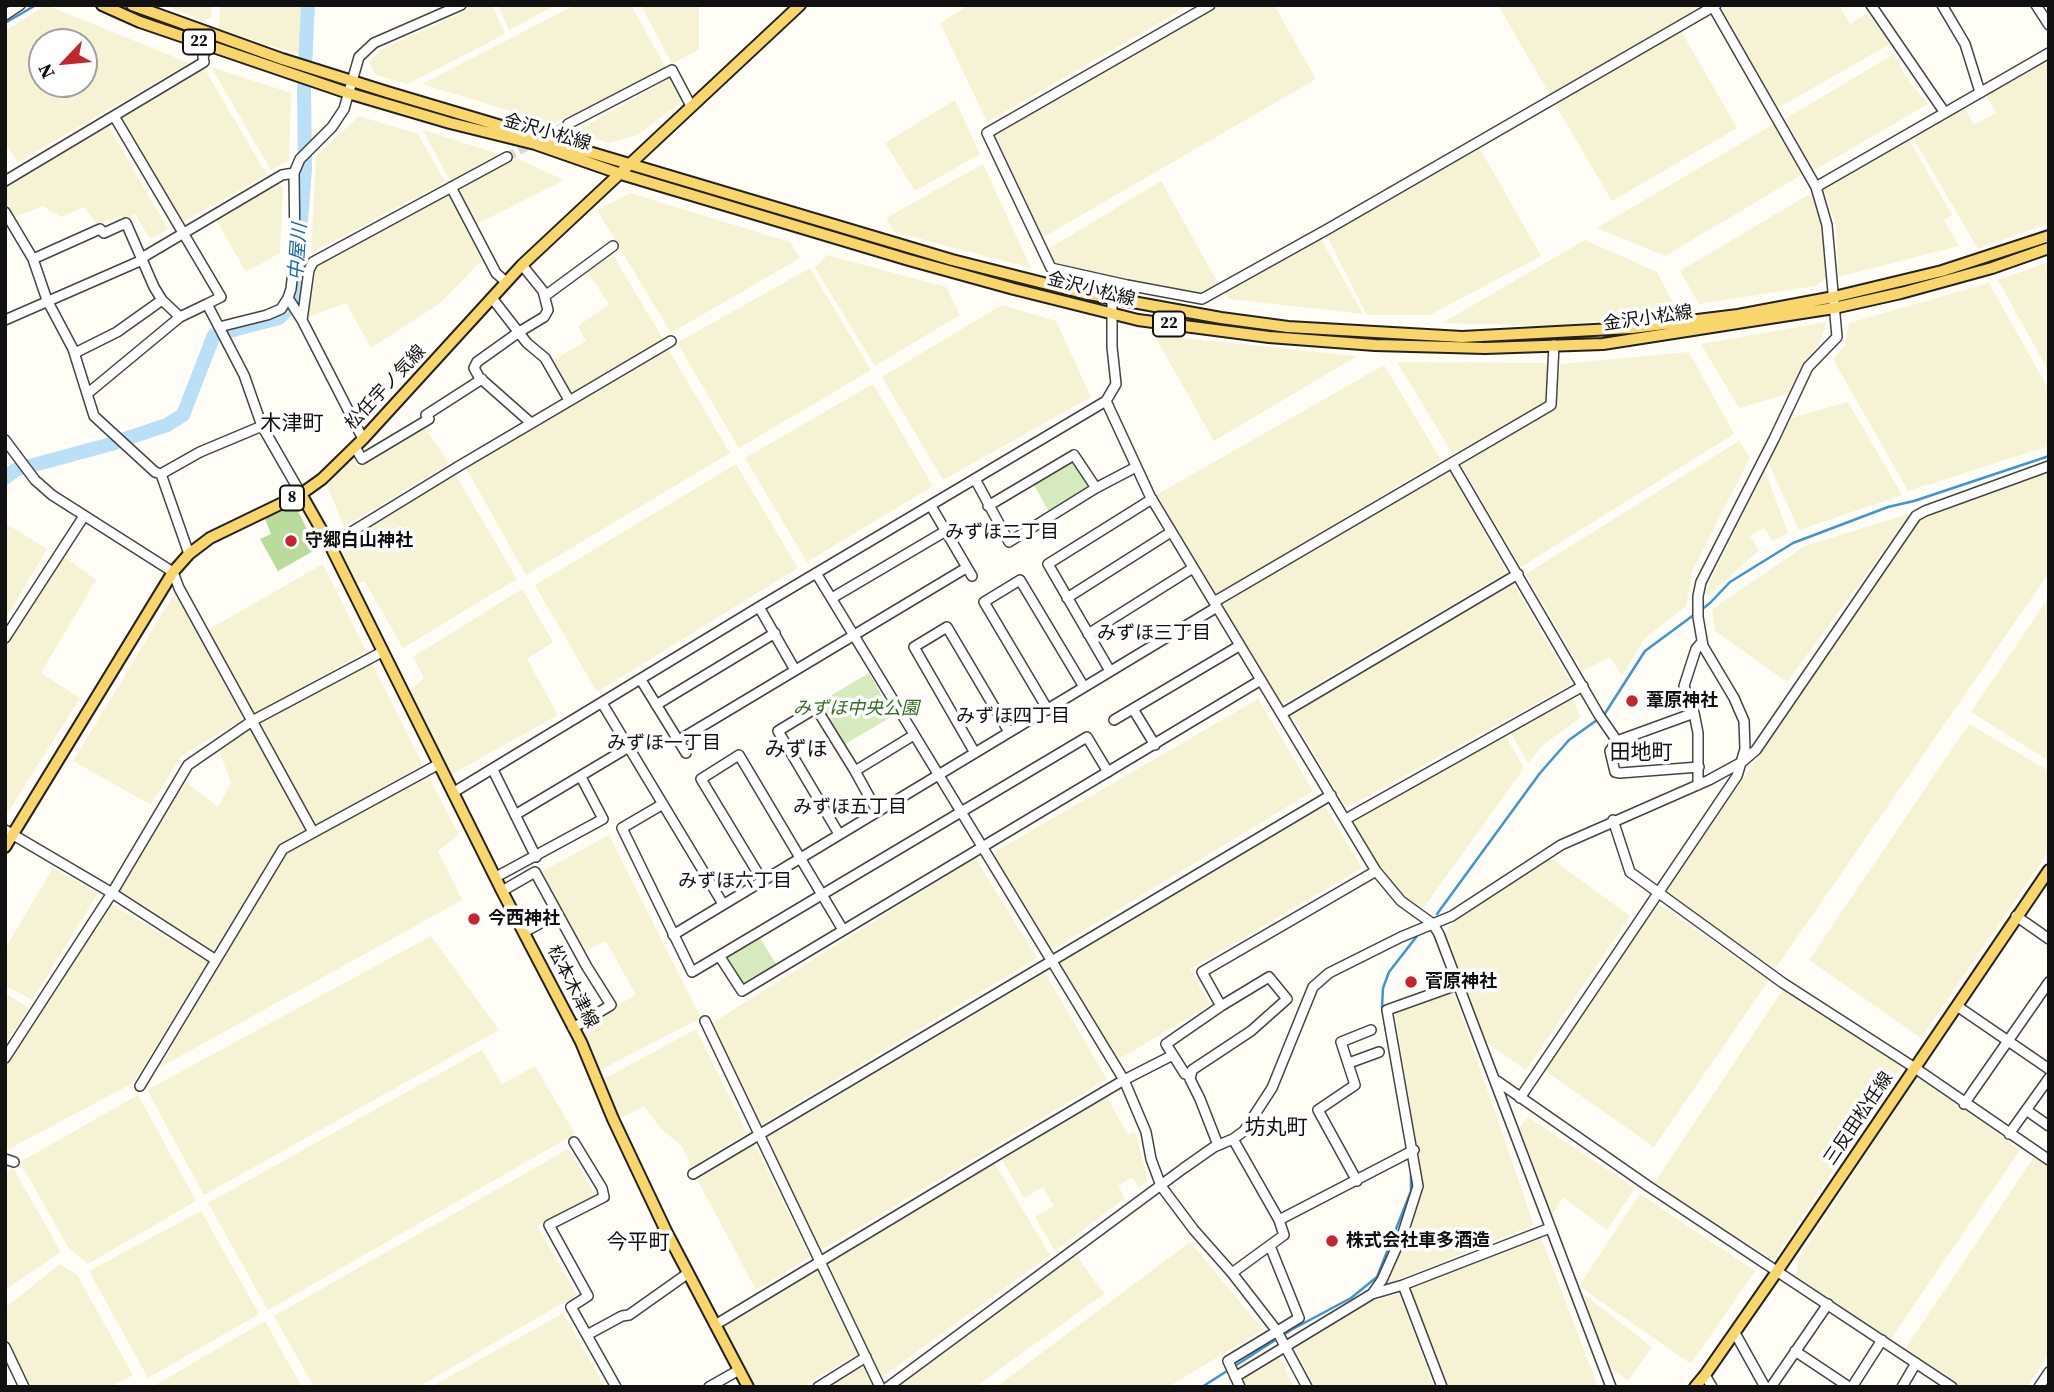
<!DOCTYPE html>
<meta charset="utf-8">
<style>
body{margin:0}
#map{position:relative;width:2054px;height:1392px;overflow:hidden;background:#fffdf5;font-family:"Source Serif 4",serif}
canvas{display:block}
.frame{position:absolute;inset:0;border:7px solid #111;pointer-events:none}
.north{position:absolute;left:28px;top:28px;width:70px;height:70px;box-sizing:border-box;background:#fff;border:2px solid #a0a0a0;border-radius:50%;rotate:244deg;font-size:19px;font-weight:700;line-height:28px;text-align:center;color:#111}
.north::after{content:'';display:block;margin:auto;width:24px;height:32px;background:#c4262e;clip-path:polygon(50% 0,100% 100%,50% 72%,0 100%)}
</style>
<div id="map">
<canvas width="2054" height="1392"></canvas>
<div class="frame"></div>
<div class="north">N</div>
</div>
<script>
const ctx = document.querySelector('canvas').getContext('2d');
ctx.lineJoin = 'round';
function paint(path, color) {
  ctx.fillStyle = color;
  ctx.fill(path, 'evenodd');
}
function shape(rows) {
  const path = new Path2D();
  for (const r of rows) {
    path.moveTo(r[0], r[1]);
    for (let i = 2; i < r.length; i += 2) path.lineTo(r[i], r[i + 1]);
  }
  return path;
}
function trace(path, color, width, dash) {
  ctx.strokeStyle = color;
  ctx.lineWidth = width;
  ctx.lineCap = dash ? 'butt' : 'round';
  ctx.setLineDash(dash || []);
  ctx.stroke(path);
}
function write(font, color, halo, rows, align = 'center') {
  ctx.font = font + ' "Source Serif 4","Noto Sans JP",serif';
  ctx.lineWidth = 7;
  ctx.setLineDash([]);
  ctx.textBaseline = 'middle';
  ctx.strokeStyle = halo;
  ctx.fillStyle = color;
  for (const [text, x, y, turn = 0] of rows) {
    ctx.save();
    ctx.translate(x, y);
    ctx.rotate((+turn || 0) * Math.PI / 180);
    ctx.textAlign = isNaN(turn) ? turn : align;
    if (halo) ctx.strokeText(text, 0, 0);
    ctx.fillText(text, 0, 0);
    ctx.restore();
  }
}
const farmland = shape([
 [46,5,189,63,18,162,5,143,5,31],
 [84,42,84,84,42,84,42,42],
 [165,5,212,5,211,17,203,21],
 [220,5,304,5,303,56,219,29],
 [472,5,492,5,505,34,408,84,376,75,369,62,382,49,466,11],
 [498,5,556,5,509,30],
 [575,5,631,5,666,68,553,124,422,84],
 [641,5,699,5,699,49,672,64],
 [969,5,1190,5,987,122,940,23],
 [1218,5,1274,5,1316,79,1042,238,994,136],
 [1498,5,1706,5,1550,95],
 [1727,5,1839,5,1850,24,1868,13,1890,44,1778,108,1720,9],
 [1681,31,1737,128,1612,201,1555,104],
 [1894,54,1907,79,1928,104,1813,171,1785,119],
 [2049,57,2049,223,1978,249,1912,136,1963,105,1974,125,1996,113,1986,94],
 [211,67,291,93,289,161,271,170],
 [204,68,267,175,181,223,120,117],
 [671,77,683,101,637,135,609,143,574,133],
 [955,100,980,154,915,191,885,143],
 [359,116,418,134,445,182,311,253,316,156],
 [1774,124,1803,174,1665,256,1597,228],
 [108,126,168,229,150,239,135,214,124,220,121,216,98,225,84,207,61,217,43,206,12,218,5,206,5,185],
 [423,130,499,154,450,181],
 [1908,138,1952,215,1944,220,1959,246,1838,277,1836,225,1823,188],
 [1479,147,1541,256,1430,315,1367,315,1326,234],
 [516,158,564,180,475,225,457,189],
 [983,164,1031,268,894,232,886,218],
 [1161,181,1218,283,1199,295,1055,265,1048,249],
 [276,182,283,186,280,253,246,272,215,218],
 [1813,192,1822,226,1828,277,1815,286,1699,304,1680,271],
 [630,193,790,242,800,258,671,333,597,210],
 [448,194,482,260,439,304,371,348,346,303,308,317,317,265],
 [1320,237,1363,314,1229,299,1225,292],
 [1585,240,1657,272,1678,312,1553,326,1442,323],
 [611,252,663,339,570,393,552,361,586,341,578,326,609,304,586,270],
 [827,255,946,287,960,315,875,366,815,268],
 [2049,262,2049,372,1998,280],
 [810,268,871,370,739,448,677,343],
 [1989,283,2049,390,2049,446,1908,491,1833,359,1845,346,1849,323],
 [1002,305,1056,321,1091,397,943,480,882,377],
 [1826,322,1821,339,1791,393,1739,408,1701,344],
 [1154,335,1357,356,1214,441],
 [668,349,730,453,526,575,466,468],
 [1689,352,1734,434,1521,567,1461,465,1556,407,1560,364],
 [1397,362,1550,363,1548,402,1453,454],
 [1384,365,1441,460,1217,595,1156,495],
 [873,384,933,486,807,562,745,458],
 [1848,402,1902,495,1799,530,1768,462,1791,418],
 [424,427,449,463,344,527,327,485,353,458,358,467],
 [1739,441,1750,458,1692,571,1686,606,1644,639,1622,676,1610,657,1582,671,1526,574],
 [736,464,798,568,597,692,535,585],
 [1451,470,1506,573,1282,704,1214,602],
 [1765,470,1788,533,1773,541,1764,528,1750,536,1759,550,1708,596,1706,592,1709,584],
 [2049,471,2049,573,1775,969,1665,893,1920,520],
 [455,474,517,579,403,648,365,582,353,584,336,547],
 [1908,514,1909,516,1787,682,1715,631,1712,609,1805,546],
 [5,523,47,549,5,620],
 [62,555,96,580,41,673,80,698,5,817,5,644],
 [323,564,366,651,253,715,206,631],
 [1513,583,1571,684,1346,808,1291,714],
 [522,589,553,642,527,659,558,715,447,777,409,691,424,678,413,657],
 [176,591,243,719,181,756,151,805,73,761],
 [2049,597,2049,761,1971,712],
 [371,662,423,765,315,825,260,723],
 [1570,694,1581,717,1544,744,1528,763,1510,732],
 [1258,699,1313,791,1052,950,993,853],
 [1969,724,2049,771,2049,851,1921,1038,1809,960],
 [251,729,307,830,278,848,214,953,117,891,186,782,218,807,231,783,219,750],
 [1505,735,1524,768,1422,910,1405,899,1380,868,1352,823],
 [427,774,459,835,438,851,462,900,159,1068,286,853],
 [1325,806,1362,868,1190,969,1210,1005,1116,1061,1058,964],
 [609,835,701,1018,600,1070,580,1026,636,995,606,941,582,953,539,873],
 [1549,857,1630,916,1526,1070,1483,1040,1445,934,1452,923],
 [975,858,1037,958,760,1125,712,1023],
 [53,868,98,893,32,1000,5,985,5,949],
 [105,900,208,962,133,1083,5,1151,5,1064],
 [1658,904,1769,980,1654,1147,1544,1070],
 [431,936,499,1030,204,1195,147,1090],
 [1045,973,1107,1079,819,1251,766,1138],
 [1784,988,1903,1064,1774,1260,1653,1185],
 [1453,991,1534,1225,1385,1285,1423,1185,1395,1013],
 [5,993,29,1008,5,1045],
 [696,1029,747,1133,691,1167,682,1146,661,1129,644,1106,619,1119,602,1080],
 [482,1050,502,1084,535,1066,575,1134,268,1310,208,1203],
 [1917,1076,2020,1150,1890,1340,1796,1276,1799,1257],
 [138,1095,196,1201,88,1264,68,1247,20,1162],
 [1106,1096,1128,1135,1135,1132,1148,1180,1139,1188,1132,1177,1118,1186,1125,1198,1055,1251,1035,1217,1054,1206,1043,1187,1024,1198,1002,1160],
 [1528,1117,1635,1188,1607,1230,1563,1197,1550,1219,1516,1132],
 [754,1143,810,1257,756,1290,696,1177],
 [568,1149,595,1194,537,1226,577,1295,418,1387,314,1387,274,1316],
 [2034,1157,2049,1167,2049,1354,2027,1387,1960,1387,1905,1349],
 [994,1162,1050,1255,882,1377,827,1263],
 [13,1168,61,1252,5,1290,5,1173],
 [1640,1194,1755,1271,1691,1364,1579,1286],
 [201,1211,259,1314,148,1378,89,1271],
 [1541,1237,1598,1387,1446,1387,1408,1289],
 [1190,1242,1263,1330,1168,1387,996,1387],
 [1076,1255,1104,1294,975,1387,895,1387],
 [60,1264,77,1275,133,1375,110,1387,30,1387,5,1336,5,1308],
 [816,1268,859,1353,802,1387,753,1387,721,1327],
 [1578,1290,1652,1347,1628,1381,1605,1363],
 [1399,1294,1434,1387,1314,1387,1294,1345,1371,1301],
 [563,1313,605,1387,431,1387],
 [265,1321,302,1387,152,1387],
 [1279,1356,1294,1387,1243,1387,1239,1379],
 [863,1363,873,1385,871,1387,823,1387]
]);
const green = shape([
 [1072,460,1090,488,1049,512,1033,483],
 [869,673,893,716,843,745,818,703],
 [760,938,776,964,742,983,726,958]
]);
const forest = shape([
 [287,505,296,507,317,549,278,571,260,539,271,534,264,516]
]);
const stream = shape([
 [5,23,36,5],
 [1701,610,1710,603,1730,582,1793,543,1888,507,1914,501,2049,456],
 [1437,914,1540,773,1569,740,1604,715,1645,651,1695,614],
 [1393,1068,1382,1007,1383,988,1389,972,1417,936],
 [1202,1387,1291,1330,1351,1298,1377,1277,1411,1191,1411,1167]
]);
const river = shape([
 [125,439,167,425,183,415,214,335,279,318,295,302,305,168,304,88,308,5],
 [5,478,15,470,115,443]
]);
const minorTunnel = shape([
 [507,157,568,124]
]);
const minor = shape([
 [1210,5,987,133,1051,268,1127,285,1202,299,1326,230,1716,5],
 [1871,5,1945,113],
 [1942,5,1965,44,1980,92],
 [2036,5,2049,25],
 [5,15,20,5],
 [114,116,221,297,207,304],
 [568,124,672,70,691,106],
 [5,181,204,62,203,57,208,45],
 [451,187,496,273,506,282],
 [1816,187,2049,53],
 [5,212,33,259,47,300,73,349,94,416,155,472,161,474,189,554],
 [33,259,100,229,104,233,126,223,154,287,162,300],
 [522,265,543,291,548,310,544,317,519,332,477,362,474,368,479,377,531,423],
 [545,296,613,246],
 [492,298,527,343,545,358,569,400],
 [5,320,140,261,145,256,282,175,294,173],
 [302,320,309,270,313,262,507,157],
 [219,327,267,315,281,309,288,298],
 [75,353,117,332,162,300,180,317],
 [87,394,180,317,207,304,244,375,262,426,301,494],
 [1106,401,1150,496,1376,871,1401,901,1433,924,1439,934,1611,1387],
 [426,415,482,379],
 [363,439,302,320,288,298,291,289,295,253,294,173,300,159,332,127,344,109,359,57,374,43,461,5],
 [5,440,35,480,52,495,173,572,179,588,313,832],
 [355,447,362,459,429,419],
 [1452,463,1599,715,1617,741,1694,713,1684,686,1696,649,1702,642],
 [161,474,200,452,262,426],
 [975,479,1009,542,1096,488,1136,467],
 [931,506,972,576],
 [988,506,1074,455,1096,488],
 [330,545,459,466,671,341],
 [816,573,1124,1080,1146,1132,1151,1159,1161,1186,1194,1230,1232,1273,1277,1331,1307,1387],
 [832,598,944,532],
 [1067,598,1171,532],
 [1214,602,1551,405,1554,345],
 [759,607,795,670],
 [1088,634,1193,568],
 [5,638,84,516],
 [1110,671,1048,564,1152,499],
 [641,680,686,753],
 [602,703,723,904],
 [656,705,775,633],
 [1133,709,1155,745],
 [1048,710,984,602,1020,580,1084,687],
 [1283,713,1518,574],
 [1694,713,1698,733,1698,785],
 [1114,720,1239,646],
 [679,740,966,568],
 [1617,741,1610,751,1615,772,1620,773,1699,767],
 [975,753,914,647,947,627,1009,732],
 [493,770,536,857],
 [855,771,914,735],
 [454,792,759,607,1106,401,1116,384,1112,347,1112,298],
 [663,804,622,828,692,972,1087,737,1108,772],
 [515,815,629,747],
 [1346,819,1583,686],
 [1613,820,1630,872,1783,983,1915,1068,2049,1160],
 [5,830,112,893,216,960],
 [839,834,778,731,816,708,855,771,877,811],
 [496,877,603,819,581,777],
 [762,880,701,779,739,755,843,930],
 [502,891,535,872,587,967,611,1005,573,1028],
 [2016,916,2049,939],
 [524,932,558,914],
 [673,935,1217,607],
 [720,957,742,991,1261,680],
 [1221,1006,1202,972,1376,871],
 [1957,1006,2049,1069],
 [705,1021,880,1387],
 [5,1058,112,893,188,765,252,721,382,652],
 [1349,1063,1379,1052],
 [1191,1075,1185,1074,1166,1044,1221,1006,1269,977,1287,999,1251,1031,1192,1070,1191,1075,1190,1079,1200,1099,1218,1145],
 [1497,1081,1648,1186,1952,1387],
 [140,1086,283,849,439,764],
 [1520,1098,1737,776,1745,749,1744,721,1734,698,1703,646,1698,617,1698,596,1701,582,1774,439,1808,367,1837,337,1827,225,1816,187,1712,5],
 [1964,1104,2049,982],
 [2026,1110,2049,1126],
 [2009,1134,2049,1078],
 [574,1142,602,1188,604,1197,549,1225,588,1296,571,1307,616,1387],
 [5,1159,14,1162],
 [693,1174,1331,795],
 [1357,1181,1318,1110,1355,1085,1341,1042,1371,1030],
 [1279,1220,1414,1150],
 [1232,1273,1284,1235,1279,1220,1233,1139],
 [1403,1285,1442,1387],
 [1372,1294,1382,1280,1403,1233,1418,1186,1387,1010,1457,985],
 [715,1325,999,1154,1124,1080,1173,1055],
 [1735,1333,1765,1387],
 [587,1335,622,1316,629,1315,687,1274],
 [5,1347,24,1387],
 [1795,1351,1849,1387],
 [1705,1375,1712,1387],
 [1235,1377,1372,1294,1403,1285,1550,1228],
 [709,1387,739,1370],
 [818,1387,866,1357],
 [888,1387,1184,1168,1214,1147,1233,1139,1244,1131,1272,1088,1313,987,1329,973,1401,937,1452,916,1561,845,1709,780,1742,762,1756,750,1916,516,1925,511,2049,466],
 [1240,1387,1228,1361,1299,1318,1270,1246],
 [1771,1387,1828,1304],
 [1852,1387,1882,1340],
 [1902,1387,1916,1363],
 [2039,1387,2049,1372]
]);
const major = shape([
 [102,5,140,22,348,93,450,123,535,144,621,174,909,260,1014,289,1138,320,1269,337,1375,345,1485,348,1603,344,1834,308,1901,293,1992,268,2049,248],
 [132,5,282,59,387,92,952,260,1083,293,1221,318,1288,327,1462,337,1632,328,1738,315,1834,297,1942,271,2049,236],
 [301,494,330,545,502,891,581,1042,613,1119,666,1231,748,1387],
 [5,847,173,572,189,554,210,538,301,494,322,479,363,439,522,265,800,5],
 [1695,1387,1705,1375,1778,1270,2049,870]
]);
const markers = [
 [291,541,7,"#c4262e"],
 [1632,701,7,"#c4262e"],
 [474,919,7,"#c4262e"],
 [1411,982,7,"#c4262e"],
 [1332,1241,7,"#c4262e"]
];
const shields = [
 [199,42,32],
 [1169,324,32],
 [292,498,24]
];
const shieldNames = [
 ["22",199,42],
 ["22",1169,324],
 ["8",292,498]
];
const streetNames = [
 ["金沢小松線",547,133,16],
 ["金沢小松線",1091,290,14],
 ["金沢小松線",1648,319,-8],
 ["松任宇ノ気線",386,388,-47],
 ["松本木津線",572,987,63],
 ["三反田松任線",1859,1119,-56]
];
const poiNames = [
 ["守郷白山神社",305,541],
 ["葦原神社",1646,701],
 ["今西神社",488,919],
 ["菅原神社",1425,982],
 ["株式会社車多酒造",1346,1241]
];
const parkNames = [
 ["みずほ中央公園",856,709]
];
const waterNames = [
 ["中屋川",299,252,-86]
];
const neighbourhoodNames = [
 ["みずほ二丁目",1002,533],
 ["みずほ三丁目",1154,634],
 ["みずほ四丁目",1013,717],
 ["みずほ一丁目",664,744],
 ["みずほ五丁目",850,808],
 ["みずほ六丁目",735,882]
];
const quarterNames = [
 ["木津町",292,425],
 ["みずほ",796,751],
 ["田地町",1641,754],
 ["坊丸町",1276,1129],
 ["今平町",638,1244]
];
paint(farmland, '#f6f3d4');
paint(green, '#d5ebbd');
paint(forest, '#b9dc9c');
trace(stream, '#3f96cf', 2.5);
trace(river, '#b9e0f7', 14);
trace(minorTunnel, '#dbdad3', 9, [9, 4.5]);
trace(minor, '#444', 12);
trace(major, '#222', 14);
trace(minor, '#fff', 9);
trace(major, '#f9d66b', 10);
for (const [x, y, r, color] of markers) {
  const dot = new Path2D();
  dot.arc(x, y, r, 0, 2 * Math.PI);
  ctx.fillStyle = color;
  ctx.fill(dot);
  trace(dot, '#fff', 2.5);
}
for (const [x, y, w] of shields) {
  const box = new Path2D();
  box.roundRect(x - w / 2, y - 12.5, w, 25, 5);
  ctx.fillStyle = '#fff';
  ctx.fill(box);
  trace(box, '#111', 2);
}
write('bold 16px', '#111', null, shieldNames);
write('18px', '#111', '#fff', streetNames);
write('bold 18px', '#111', '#fff', poiNames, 'left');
write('italic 18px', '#2f6b1f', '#fff', parkNames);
write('italic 19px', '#1768a6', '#fff', waterNames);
write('19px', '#111', '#fff', neighbourhoodNames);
write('21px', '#111', '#fff', quarterNames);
</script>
